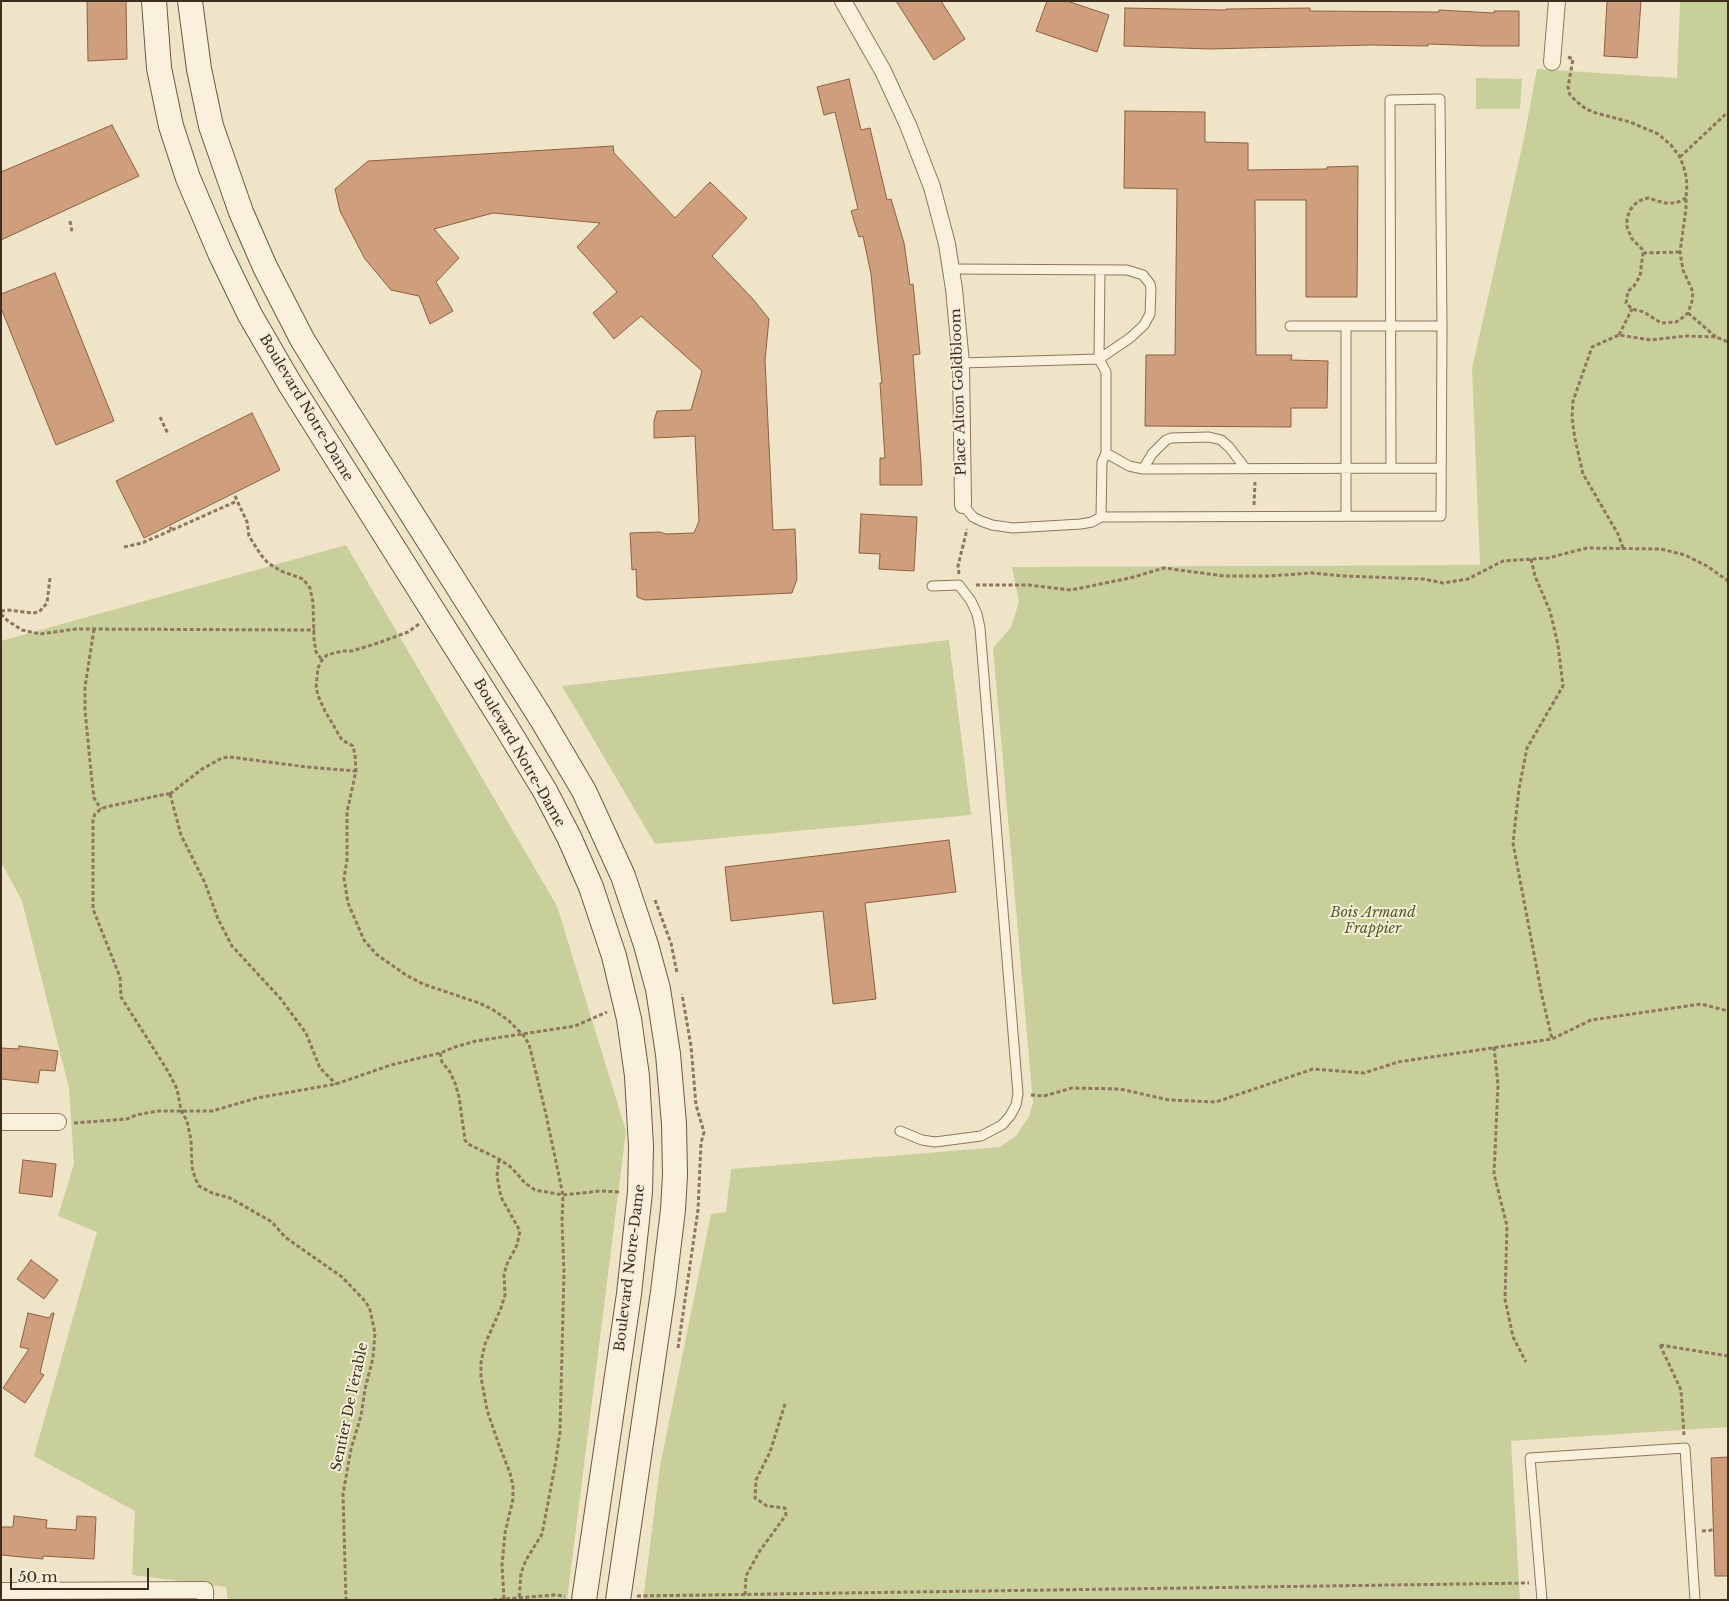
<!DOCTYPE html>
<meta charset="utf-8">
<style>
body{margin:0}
#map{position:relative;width:1729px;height:1601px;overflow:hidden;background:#f0e4c8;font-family:"Libre Baskerville",serif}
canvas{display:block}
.frame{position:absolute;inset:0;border:2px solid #3d2e20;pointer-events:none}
.scale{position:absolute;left:10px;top:1568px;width:139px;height:22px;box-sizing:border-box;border:2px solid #3d2e20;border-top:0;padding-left:6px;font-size:15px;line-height:18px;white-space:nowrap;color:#3d2e20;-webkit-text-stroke:4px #f7eed8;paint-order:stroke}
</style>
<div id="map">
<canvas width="1729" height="1601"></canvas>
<div class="frame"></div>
<div class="scale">50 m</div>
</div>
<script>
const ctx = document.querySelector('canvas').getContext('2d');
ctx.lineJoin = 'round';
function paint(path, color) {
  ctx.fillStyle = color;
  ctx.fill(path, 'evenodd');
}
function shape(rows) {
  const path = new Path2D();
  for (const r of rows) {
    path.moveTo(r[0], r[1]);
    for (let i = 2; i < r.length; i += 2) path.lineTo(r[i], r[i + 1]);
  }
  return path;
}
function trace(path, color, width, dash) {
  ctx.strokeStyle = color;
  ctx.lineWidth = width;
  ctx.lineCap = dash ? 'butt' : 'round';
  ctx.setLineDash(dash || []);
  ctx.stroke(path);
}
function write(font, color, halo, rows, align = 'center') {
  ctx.font = font + ' "Libre Baskerville",serif';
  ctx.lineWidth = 4;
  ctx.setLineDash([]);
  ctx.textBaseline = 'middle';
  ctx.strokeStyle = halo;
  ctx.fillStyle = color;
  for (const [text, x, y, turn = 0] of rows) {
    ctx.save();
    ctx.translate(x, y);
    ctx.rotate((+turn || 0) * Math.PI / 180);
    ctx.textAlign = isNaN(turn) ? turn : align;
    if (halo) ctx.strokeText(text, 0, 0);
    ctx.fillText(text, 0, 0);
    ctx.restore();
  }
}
const green = shape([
 [1680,1,1728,1,1728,1427,1511,1441,1520,1600,643,1600,660,1466,711,1214,726,1212,731,1169,1000,1147,1016,1136,1029,1116,1033,1103,993,648,1011,627,1019,602,1012,567,1480,565,1472,368,1524,138,1537,69,1677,78],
 [1476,78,1522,79,1520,109,1476,109],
 [346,545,557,906,626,1131,567,1600,228,1600,226,1587,132,1575,135,1511,34,1456,97,1232,58,1216,74,1164,69,1088,22,901,1,862,1,641],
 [949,640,971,815,655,844,562,686]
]);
const building = shape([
 [87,1,126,1,127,59,88,61,87,1],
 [896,1,941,1,965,39,934,60,896,1],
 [1047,1,1067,1,1109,15,1097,52,1036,31,1047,1],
 [1607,1,1641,1,1637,58,1604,56,1607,1],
 [1125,8,1226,10,1226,9,1310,8,1310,11,1439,12,1439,10,1494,13,1494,11,1519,11,1519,46,1485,46,1428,44,1428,46,1371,45,1209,49,1124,46,1125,8],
 [849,79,861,130,870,128,887,200,891,199,904,243,910,285,913,284,920,354,913,355,921,464,922,485,880,485,880,458,885,458,880,383,882,383,871,274,863,236,859,237,851,211,858,209,835,112,824,115,817,87,849,79],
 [1125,111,1205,112,1205,142,1248,143,1248,170,1327,169,1327,167,1358,166,1357,297,1306,297,1306,200,1255,200,1256,355,1292,355,1291,360,1328,361,1327,408,1291,408,1291,427,1145,426,1146,355,1175,355,1177,189,1124,188,1125,111],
 [112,125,139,176,1,240,1,172,112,125],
 [613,146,614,153,675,218,710,182,747,218,712,256,752,298,769,319,765,360,773,530,795,529,797,579,792,593,645,600,637,597,636,569,632,570,630,533,660,532,666,534,694,533,699,521,695,436,654,438,654,421,657,411,691,410,702,371,641,316,614,339,593,313,617,292,577,247,600,223,493,213,434,229,459,258,436,282,453,311,430,324,419,296,391,290,365,259,340,211,335,189,368,161,613,146],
 [55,273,114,421,56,445,1,308,1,294,55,273],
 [252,413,280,470,144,538,116,481,252,413],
 [861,514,917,517,914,571,879,569,880,554,859,553,861,514],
 [949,840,956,892,865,903,876,999,833,1004,823,911,731,921,725,867,949,840],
 [19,1046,58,1051,55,1071,40,1070,38,1083,1,1079,1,1048,19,1049,19,1046],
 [23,1160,56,1164,52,1197,19,1193,23,1160],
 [31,1260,58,1280,44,1299,17,1279,31,1260],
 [28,1313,49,1318,52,1313,54,1313,40,1373,44,1375,25,1403,3,1388,29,1349,20,1347,28,1313],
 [1728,1457,1728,1576,1715,1576,1711,1458,1728,1457],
 [14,1516,47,1520,46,1528,76,1530,77,1516,96,1517,94,1559,43,1556,43,1559,1,1555,1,1527,13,1527,14,1516]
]);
const path = shape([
 [1568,57,1573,59,1568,87,1570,95,1576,101,1586,109,1596,113,1630,122,1658,134,1671,145,1680,157,1685,171,1687,184,1686,198,1686,209,1680,252,1683,270,1693,292,1692,301,1688,313,1682,318,1676,322,1661,323,1644,312,1632,309,1626,303,1628,291,1634,286,1640,276,1643,253,1642,249,1632,239,1627,227,1627,219,1630,210,1635,204,1641,200,1648,198,1665,203,1676,203,1686,198],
 [1680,157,1728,112],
 [70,221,72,232],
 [1643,253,1680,252],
 [1688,313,1716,337],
 [1619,335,1632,309],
 [160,417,168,434],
 [235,496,247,522,249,536,261,555,268,563,281,571,303,579,310,588,313,602,314,639,316,652,322,660],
 [1254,505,1255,482],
 [172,530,237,501],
 [124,547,142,543,172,530,170,527],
 [1623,548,1618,534,1583,474,1575,439,1572,418,1573,401,1592,347,1619,335,1651,340,1686,336,1716,337,1728,342],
 [1531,559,1535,576,1550,611,1558,645,1563,686,1527,748,1519,789,1513,843,1542,996,1552,1039],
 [959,574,958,566,967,529],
 [976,585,1029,585,1071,590,1130,578,1164,568,1224,576,1269,576,1312,573,1344,576,1424,579,1443,583,1468,579,1503,561,1548,558,1587,548,1661,549,1685,555,1707,566,1728,581],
 [1,611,8,610,33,613,39,612,47,603,50,578],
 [1,614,8,621,22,630,40,634,76,629,315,630],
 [419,624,408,632,378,643,352,651,342,651,327,655,322,660,318,668,316,688,319,698,325,711,342,740,353,746,355,755,356,771,347,812,347,860,344,878,348,903,364,940,376,954,406,975,423,984,479,1003,492,1009,508,1020,523,1035,529,1044,545,1110,563,1195,562,1222,564,1273,560,1432,555,1466,542,1534,526,1560,521,1573,519,1600],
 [94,629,85,687,85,710,92,782,94,798,101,809],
 [170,794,166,794,106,807,101,809,95,814,93,819,93,909,120,977,121,997,169,1073,177,1089,181,1110,187,1121,191,1140,192,1167,195,1178,199,1186,212,1193,230,1198,272,1222,285,1237,342,1277,366,1302,370,1310,375,1333,373,1358,365,1389,361,1416,351,1449,343,1494,346,1600],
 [170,794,181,835,205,883,218,919,232,946,280,998,306,1033,320,1068,336,1084],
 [170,794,202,769,222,758,230,757,307,767,356,771],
 [655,900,671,943,677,973],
 [1494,1047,1498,1085,1494,1174,1507,1226,1505,1299,1513,1337,1526,1362],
 [440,1053,442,1062,450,1072,455,1083,459,1097,465,1140,468,1144,499,1159,512,1168,525,1183,535,1190,563,1195,600,1191,621,1192],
 [1031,1095,1044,1096,1072,1088,1120,1089,1169,1100,1216,1102,1313,1069,1364,1073,1398,1062,1552,1039,1591,1020,1701,1004,1728,1011],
 [74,1123,127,1119,136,1115,158,1111,212,1111,257,1098,336,1084,391,1065,440,1053,455,1047,476,1041,575,1026,607,1012],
 [499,1159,497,1176,501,1197,520,1231,517,1245,507,1264,504,1274,505,1295,501,1308,485,1344,481,1362,481,1377,487,1410,498,1442,510,1473,513,1486,513,1499,505,1533,502,1565,504,1599],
 [1660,1345,1681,1390,1684,1435],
 [1660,1345,1728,1356],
 [678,1348,698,1210,701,1143,704,1132,696,1105,691,1046,682,994],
 [1702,1531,1713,1530],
 [745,1595,746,1576,759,1552,786,1515,785,1508,767,1506,755,1498,756,1480,770,1452,785,1404],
 [637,1596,1529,1583],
 [493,1600,554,1595,565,1596]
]);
const lane = shape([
 [951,269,1127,270,1143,275,1150,284,1151,289,1150,314,1144,325,1130,338,1099,359,961,363],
 [1290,326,1442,326],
 [1106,453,1129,466,1143,469,1441,468],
 [1143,469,1152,454,1166,440,1171,438,1209,437,1221,440,1229,447,1246,469],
 [963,505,973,517,981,521,992,525,1013,528,1081,524,1092,522,1101,517,1102,462,1106,453,1106,372,1099,359,1100,270],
 [1346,515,1346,327],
 [1101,517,1441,516,1442,326,1440,99,1390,100,1391,468],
 [900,1131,922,1140,935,1142,981,1136,1002,1125,1010,1116,1016,1105,1018,1094,980,628,977,614,971,601,959,585,932,586],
 [1542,1600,1530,1458,1685,1448,1695,1600]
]);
const street = shape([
 [843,1,883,71,908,125,932,187,947,244,954,289,961,363,963,505],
 [1552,62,1557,1],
 [1,1122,58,1122],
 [1,1591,205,1590,205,1600]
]);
const secondary = shape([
 [154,1,159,68,171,126,188,178,220,253,250,315,290,384,505,725,545,791,569,837,591,887,614,956,629,1019,637,1076,641,1146,640,1192,629,1294,584,1600],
 [190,1,199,69,211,126,241,212,265,267,302,339,332,388,541,718,584,791,623,876,646,945,658,989,668,1054,674,1124,675,1175,673,1210,663,1292,618,1600]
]);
const streetNames = [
 ["Place Alton Goldbloom",959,392,-92],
 ["Boulevard Notre-Dame",306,408,59],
 ["Boulevard Notre-Dame",519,753,60],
 ["Boulevard Notre-Dame",630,1268,-83],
 ["Sentier De l'érable",350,1407,-78]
];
const parkNames = [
 ["Bois Armand",1373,913],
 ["Frappier",1373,929]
];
paint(green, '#c9cf9b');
paint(building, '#cf9f7d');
trace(building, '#8d5f41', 1);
trace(lane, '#8d765c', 11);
trace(street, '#8d765c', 18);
trace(secondary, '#6f573f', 26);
trace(path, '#8d765c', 3, [4, 2.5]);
trace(lane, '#faf1dc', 9);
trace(street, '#faf1dc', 16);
trace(secondary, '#faf1dc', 24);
write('14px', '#3d2e20', '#f7eed8', streetNames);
write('italic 14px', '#4d5a26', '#f7eed8', parkNames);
</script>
